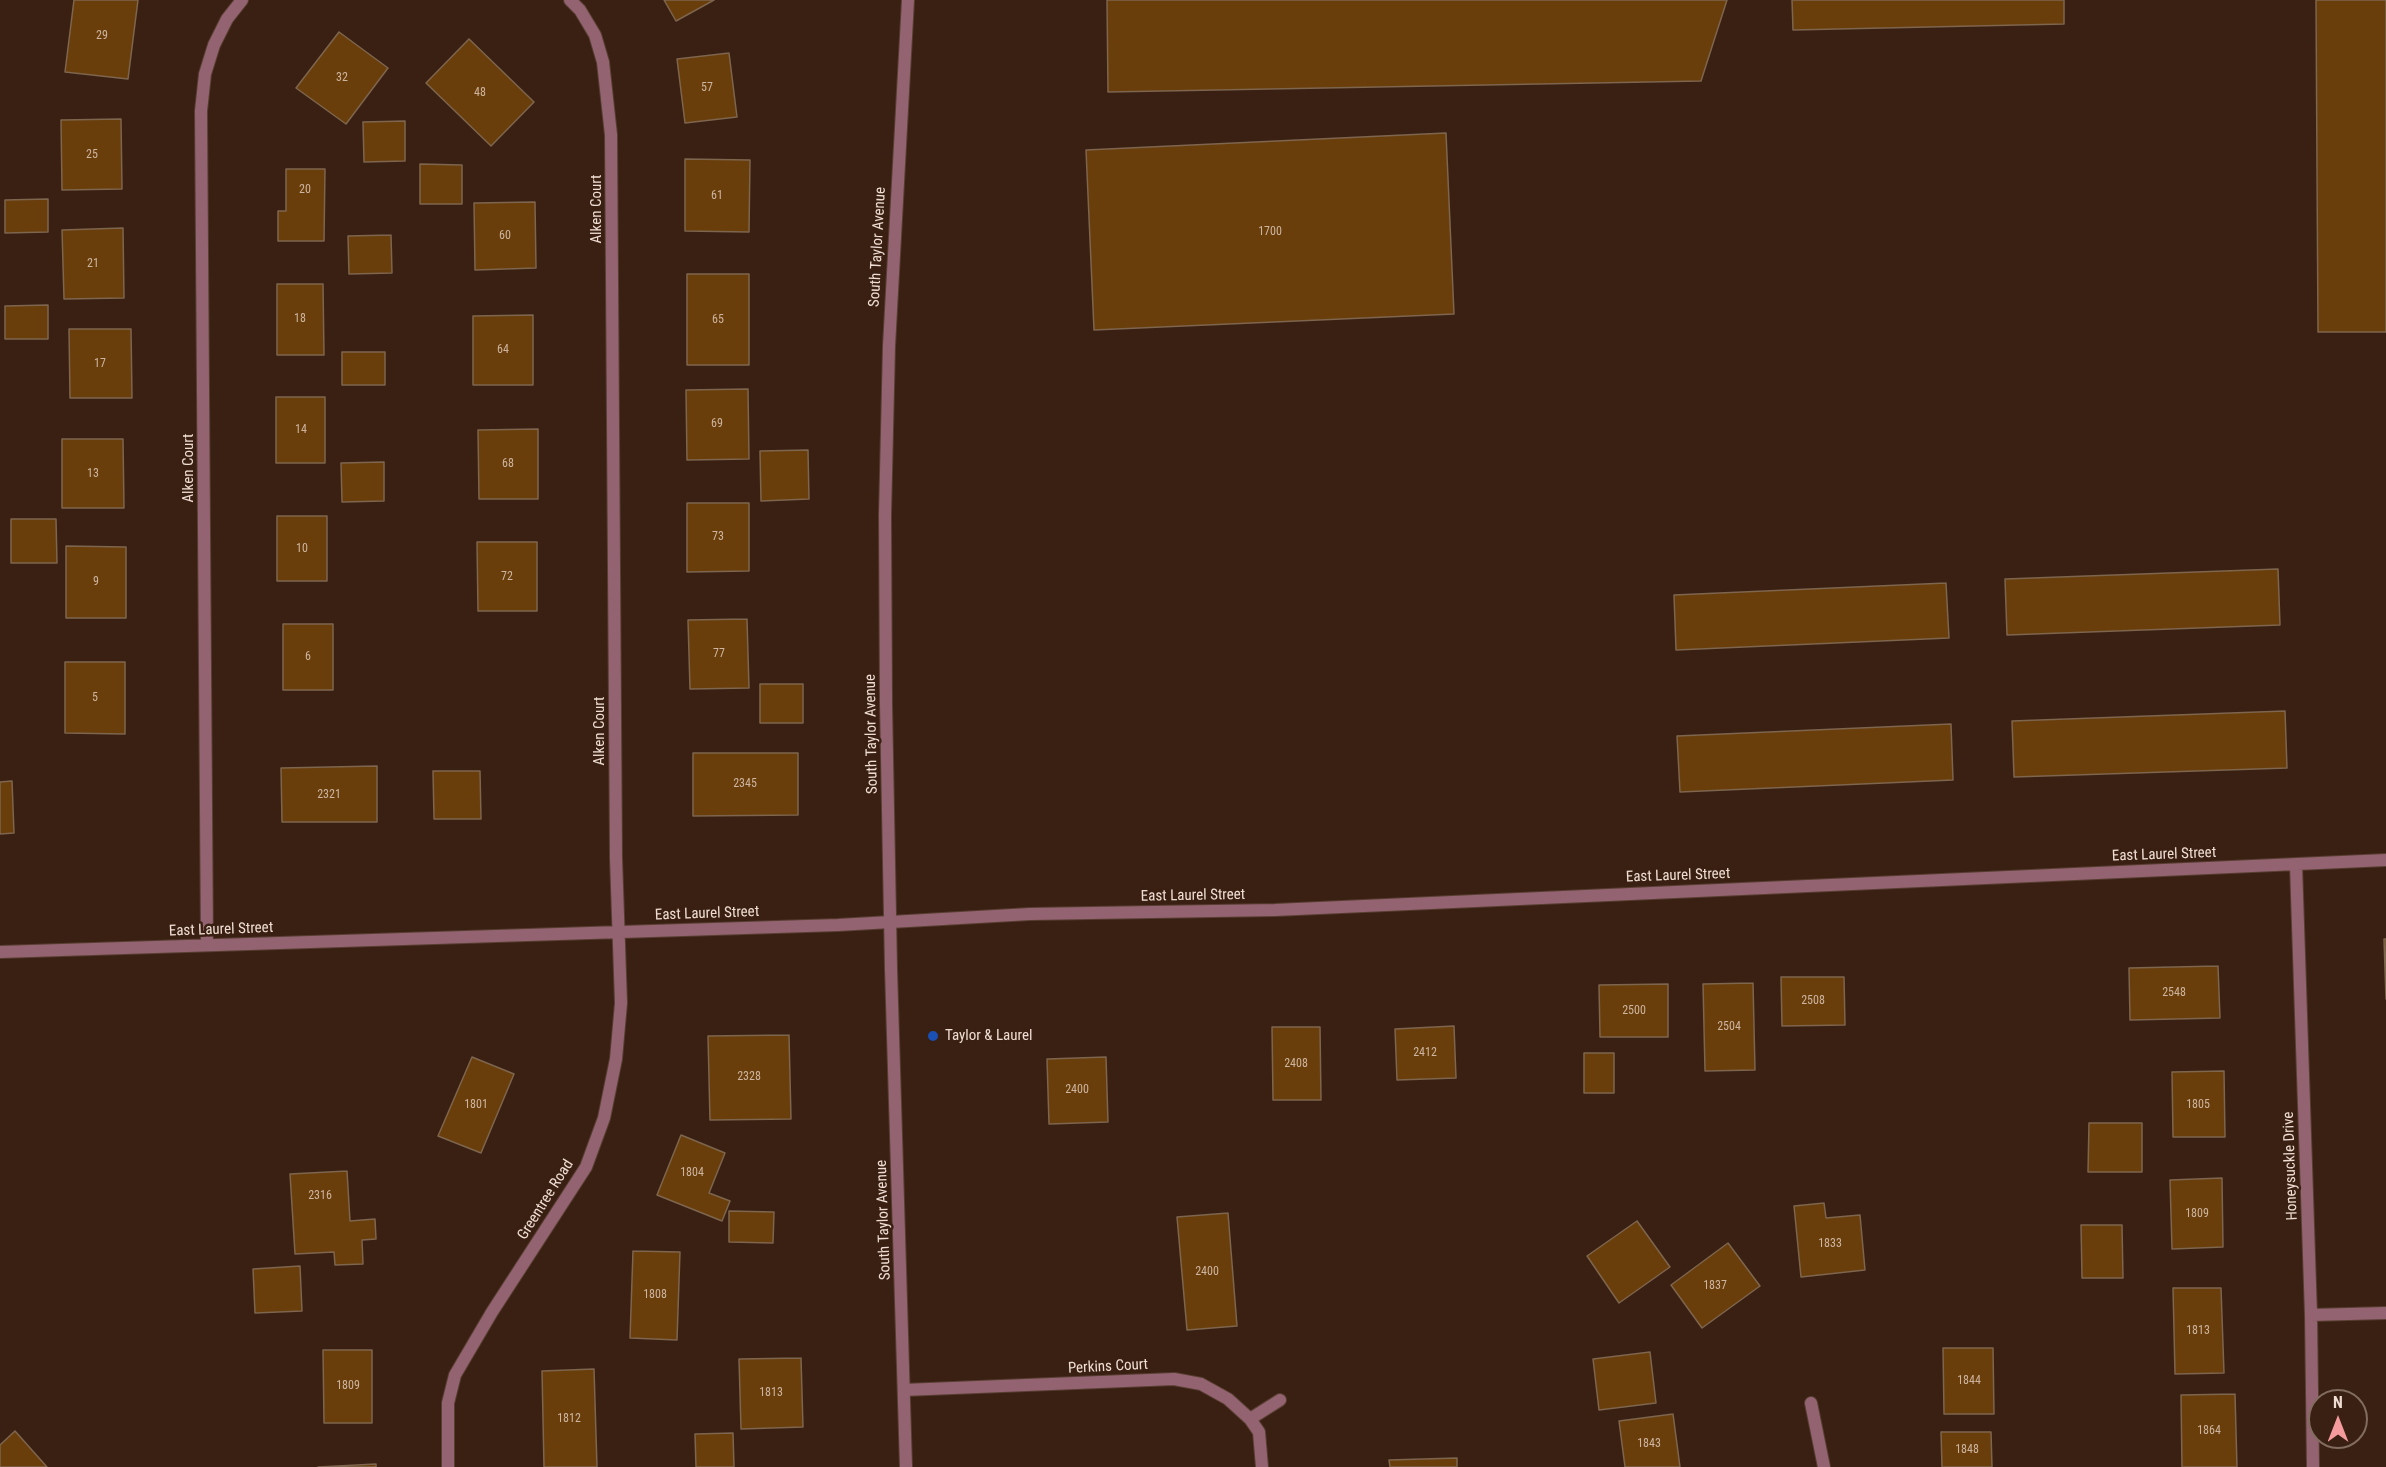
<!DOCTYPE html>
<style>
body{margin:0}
#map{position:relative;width:2386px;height:1467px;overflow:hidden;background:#3a2012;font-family:"Roboto Condensed",sans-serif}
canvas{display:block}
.north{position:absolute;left:2308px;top:1389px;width:60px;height:60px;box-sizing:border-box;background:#3a2012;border:2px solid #826c5f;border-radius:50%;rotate:0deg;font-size:16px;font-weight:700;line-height:24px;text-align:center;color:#efddd3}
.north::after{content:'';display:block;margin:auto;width:21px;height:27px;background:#f59b9d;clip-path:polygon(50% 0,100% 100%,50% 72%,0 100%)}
</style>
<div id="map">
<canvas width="2386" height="1467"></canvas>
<div class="north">N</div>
</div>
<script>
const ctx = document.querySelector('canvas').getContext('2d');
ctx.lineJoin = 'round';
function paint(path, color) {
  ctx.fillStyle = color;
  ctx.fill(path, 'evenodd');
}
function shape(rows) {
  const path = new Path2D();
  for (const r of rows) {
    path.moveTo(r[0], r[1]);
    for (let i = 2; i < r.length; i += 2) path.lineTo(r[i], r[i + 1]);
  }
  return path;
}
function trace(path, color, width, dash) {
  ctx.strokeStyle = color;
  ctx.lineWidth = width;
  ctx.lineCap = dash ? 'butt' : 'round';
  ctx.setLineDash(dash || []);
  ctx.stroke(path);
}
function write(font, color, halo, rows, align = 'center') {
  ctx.font = font + ' "Roboto Condensed",sans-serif';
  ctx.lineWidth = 5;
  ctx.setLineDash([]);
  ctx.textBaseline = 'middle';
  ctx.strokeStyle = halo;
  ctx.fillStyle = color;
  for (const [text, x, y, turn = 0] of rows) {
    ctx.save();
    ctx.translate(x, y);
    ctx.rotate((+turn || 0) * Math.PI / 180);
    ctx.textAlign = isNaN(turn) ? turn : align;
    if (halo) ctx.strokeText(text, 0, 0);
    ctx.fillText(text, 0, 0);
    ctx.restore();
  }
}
const building = shape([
 [74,0,138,0,128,79,65,72,74,0],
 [664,0,714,0,676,21,664,0],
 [1107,0,1727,0,1701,81,1108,92,1107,0],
 [1792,0,2064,0,2064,24,1793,30,1792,0],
 [2316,0,2386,0,2386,332,2318,332,2316,0],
 [339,32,388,68,346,124,296,88,339,32],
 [469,39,534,102,491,146,426,83,469,39],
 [729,53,737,117,685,123,677,59,729,53],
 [121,119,122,189,62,190,61,120,121,119],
 [405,121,405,161,364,162,363,122,405,121],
 [1446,133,1454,314,1094,330,1086,150,1446,133],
 [685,159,750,160,749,232,685,231,685,159],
 [420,164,462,165,462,204,420,204,420,164],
 [286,169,325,169,324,241,278,241,278,211,286,211,286,169],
 [48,199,48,232,5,233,5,200,48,199],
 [535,202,536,268,475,270,474,203,535,202],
 [123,228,124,298,64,299,62,230,123,228],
 [391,235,392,273,349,274,348,236,391,235],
 [687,274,749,274,749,365,687,365,687,274],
 [277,284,323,284,324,355,277,355,277,284],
 [48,305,48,339,5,339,5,306,48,305],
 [533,315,533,385,473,385,473,316,533,315],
 [69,329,131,329,132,398,70,398,69,329],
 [342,352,385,352,385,385,342,385,342,352],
 [748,389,749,459,687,460,686,390,748,389],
 [276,397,325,397,325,463,276,463,276,397],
 [538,429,538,499,479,499,478,430,538,429],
 [62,439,123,439,124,508,62,508,62,439],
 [808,450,809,499,761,501,760,451,808,450],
 [384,462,384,501,342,502,341,463,384,462],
 [687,503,749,503,749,571,687,572,687,503],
 [277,516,327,516,327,581,277,581,277,516],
 [11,519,56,519,57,563,11,563,11,519],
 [477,542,537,542,537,611,478,611,477,542],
 [66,546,126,547,126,618,66,618,66,546],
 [2278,569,2280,625,2007,635,2005,579,2278,569],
 [1946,583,1949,638,1676,650,1674,595,1946,583],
 [747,619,749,688,690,689,688,620,747,619],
 [283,624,333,624,333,690,283,690,283,624],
 [65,662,125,662,125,734,65,733,65,662],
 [760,684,803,684,803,723,760,723,760,684],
 [2285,711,2287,768,2014,777,2012,721,2285,711],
 [1951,724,1953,780,1680,792,1677,736,1951,724],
 [693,753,798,753,798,815,693,816,693,753],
 [377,766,377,822,282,822,281,768,377,766],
 [433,771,480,771,481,819,434,819,433,771],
 [12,781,14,833,0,834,0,782,12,781],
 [2384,939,2386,939,2386,999,2384,939],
 [2218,966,2220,1018,2130,1020,2129,968,2218,966],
 [1781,977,1844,977,1845,1025,1782,1026,1781,977],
 [1753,983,1755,1070,1705,1071,1703,984,1753,983],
 [1668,984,1668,1037,1600,1037,1599,985,1668,984],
 [1454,1026,1456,1078,1397,1080,1395,1029,1454,1026],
 [1272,1027,1320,1027,1321,1100,1273,1100,1272,1027],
 [789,1035,791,1119,710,1120,708,1036,789,1035],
 [1584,1053,1614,1053,1614,1093,1584,1093,1584,1053],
 [472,1057,514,1074,481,1153,438,1136,472,1057],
 [1106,1057,1108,1122,1049,1124,1047,1059,1106,1057],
 [2224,1071,2225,1137,2173,1137,2172,1072,2224,1071],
 [2089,1123,2142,1123,2142,1172,2088,1172,2089,1123],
 [681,1135,725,1153,709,1193,730,1201,722,1221,657,1195,681,1135],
 [347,1171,350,1221,375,1219,376,1239,362,1240,363,1264,335,1265,334,1252,295,1254,290,1174,347,1171],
 [2222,1178,2223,1247,2172,1249,2170,1180,2222,1178],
 [1824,1203,1826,1218,1860,1215,1865,1270,1801,1277,1794,1206,1824,1203],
 [729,1211,774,1212,773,1243,729,1242,729,1211],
 [1228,1213,1237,1326,1187,1330,1177,1217,1228,1213],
 [1637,1221,1670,1267,1619,1303,1587,1256,1637,1221],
 [2081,1225,2122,1225,2123,1278,2082,1278,2081,1225],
 [1728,1243,1760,1286,1702,1328,1671,1285,1728,1243],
 [633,1251,680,1252,677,1340,630,1338,633,1251],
 [300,1266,302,1311,255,1313,253,1269,300,1266],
 [2173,1288,2221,1288,2224,1373,2175,1374,2173,1288],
 [1943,1348,1993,1348,1994,1414,1944,1414,1943,1348],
 [323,1350,372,1350,372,1423,324,1423,323,1350],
 [1650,1352,1656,1403,1599,1410,1593,1359,1650,1352],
 [801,1358,803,1427,741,1429,739,1359,801,1358],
 [594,1369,597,1467,544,1467,542,1371,594,1369],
 [2235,1394,2237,1467,2182,1467,2181,1395,2235,1394],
 [1673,1414,1680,1467,1625,1467,1619,1421,1673,1414],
 [15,1431,47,1467,0,1467,0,1445,15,1431],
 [1941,1432,1991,1432,1992,1467,1942,1467,1941,1432],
 [733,1433,734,1467,696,1467,695,1434,733,1433],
 [1457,1458,1457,1467,1390,1467,1389,1460,1457,1458],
 [376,1464,376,1467,318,1467,376,1464]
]);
const minor = shape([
 [2296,865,2311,1315,2313,1467],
 [207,945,201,111,205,74,214,45,227,19,242,0],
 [0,952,838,925,1030,914,1275,910,2386,860],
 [2311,1315,2386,1313],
 [904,1390,1174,1379,1201,1384,1228,1399,1250,1419,1259,1432,1262,1467],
 [1811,1403,1824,1467],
 [1250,1419,1280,1400],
 [448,1467,448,1403,455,1375,492,1312,586,1167,604,1118,616,1059,621,1003,616,858,611,135,603,62,595,35,580,10,570,0]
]);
const tertiary = shape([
 [906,1467,891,969,886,704,885,515,889,346,908,0]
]);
const markers = [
 [933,1036,6,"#1a4fb4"]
];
const numberNames = [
 ["29",102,36],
 ["32",342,78],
 ["57",707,88],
 ["48",480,93],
 ["25",92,155],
 ["20",305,190],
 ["61",717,196],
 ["1700",1270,232],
 ["60",505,236],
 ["21",93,264],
 ["18",300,319],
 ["65",718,320],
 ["64",503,350],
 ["17",100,364],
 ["69",717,424],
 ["14",301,430],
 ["68",508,464],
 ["13",93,474],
 ["73",718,537],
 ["10",302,549],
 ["72",507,577],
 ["9",96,582],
 ["77",719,654],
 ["6",308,657],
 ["5",95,698],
 ["2345",745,784],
 ["2321",329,795],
 ["2548",2174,993],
 ["2508",1813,1001],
 ["2500",1634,1011],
 ["2504",1729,1027],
 ["2412",1425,1053],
 ["2408",1296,1064],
 ["2328",749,1077],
 ["2400",1077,1090],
 ["1801",476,1105],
 ["1805",2198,1105],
 ["1804",692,1173],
 ["2316",320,1196],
 ["1809",2197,1214],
 ["1833",1830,1244],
 ["2400",1207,1272],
 ["1837",1715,1286],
 ["1808",655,1295],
 ["1813",2198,1331],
 ["1844",1969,1381],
 ["1809",348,1386],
 ["1813",771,1393],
 ["1812",569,1419],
 ["1864",2209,1431],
 ["1843",1649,1444],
 ["1848",1967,1450]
];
const streetNames = [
 ["Alken Court",597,209,-90],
 ["South Taylor Avenue",878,247,-87],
 ["Alken Court",189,468,-90],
 ["Alken Court",600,731,-90],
 ["South Taylor Avenue",872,734,-91],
 ["East Laurel Street",2164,855,-2],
 ["East Laurel Street",1678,876,-2],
 ["East Laurel Street",1193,896,-1],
 ["East Laurel Street",707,914,-2],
 ["East Laurel Street",221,930,-2],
 ["Honeysuckle Drive",2291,1166,-92],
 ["Greentree Road",546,1200,-58],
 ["South Taylor Avenue",884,1220,-92],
 ["Perkins Court",1108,1367,-3]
];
const poiNames = [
 ["Taylor & Laurel",945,1036]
];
paint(building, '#693e0b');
trace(building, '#7e654e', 1.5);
trace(minor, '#573e31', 14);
trace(tertiary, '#573e31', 14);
trace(minor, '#946371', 12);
trace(tertiary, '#946371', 12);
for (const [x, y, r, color] of markers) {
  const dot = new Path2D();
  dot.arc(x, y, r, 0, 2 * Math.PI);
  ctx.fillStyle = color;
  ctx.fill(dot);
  trace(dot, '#3a2012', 2);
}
write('12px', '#ceb5a1', null, numberNames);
write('15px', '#efddd3', '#3a2012', streetNames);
write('15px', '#efddd3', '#3a2012', poiNames, 'left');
</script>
